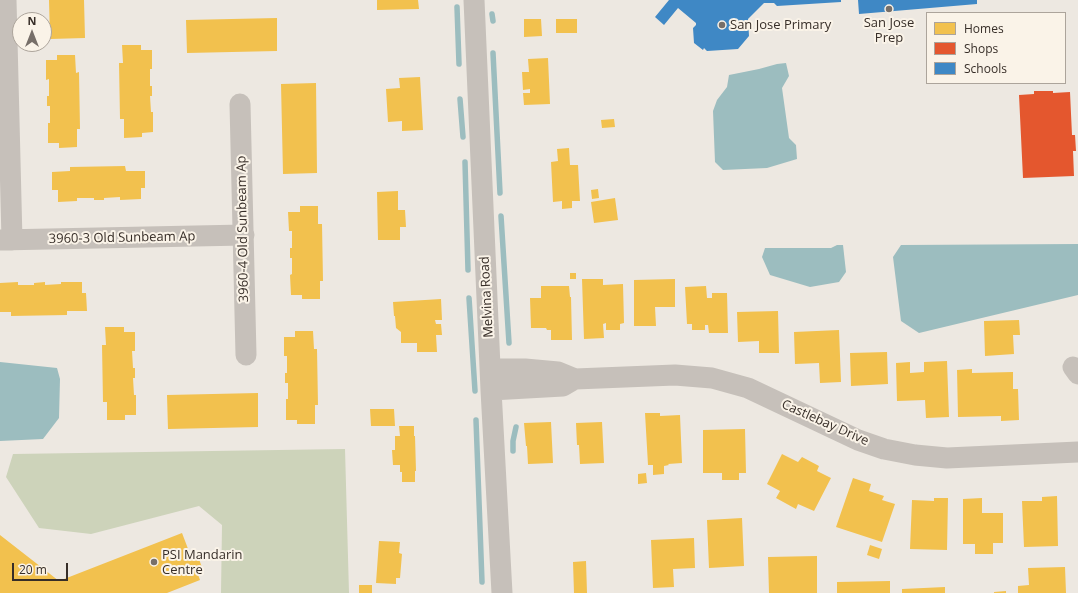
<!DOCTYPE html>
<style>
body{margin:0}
#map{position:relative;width:1078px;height:593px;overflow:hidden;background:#ede8e1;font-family:"Open Sans",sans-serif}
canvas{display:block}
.legend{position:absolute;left:926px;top:12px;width:140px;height:72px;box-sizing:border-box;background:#faf3e8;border:1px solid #aca49b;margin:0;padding:5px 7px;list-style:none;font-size:12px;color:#372e28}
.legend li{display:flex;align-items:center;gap:8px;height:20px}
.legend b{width:20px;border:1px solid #aca49b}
.north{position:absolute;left:12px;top:12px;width:40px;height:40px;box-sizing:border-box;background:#faf3e8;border:1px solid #aca49b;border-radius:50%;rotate:0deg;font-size:11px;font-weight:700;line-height:16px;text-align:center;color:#372e28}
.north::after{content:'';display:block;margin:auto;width:14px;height:18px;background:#776f69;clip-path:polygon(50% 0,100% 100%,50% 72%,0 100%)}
.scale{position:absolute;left:12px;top:563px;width:56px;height:18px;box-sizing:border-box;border:2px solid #372e28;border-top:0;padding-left:5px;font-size:12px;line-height:14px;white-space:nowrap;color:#372e28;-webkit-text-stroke:3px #faf3e8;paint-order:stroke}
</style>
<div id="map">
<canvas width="1078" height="593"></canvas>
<ul class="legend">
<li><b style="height:11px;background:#f2c14e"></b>Homes</li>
<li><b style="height:11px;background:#e4572e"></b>Shops</li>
<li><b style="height:11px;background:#3f88c5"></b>Schools</li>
</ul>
<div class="north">N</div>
<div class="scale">20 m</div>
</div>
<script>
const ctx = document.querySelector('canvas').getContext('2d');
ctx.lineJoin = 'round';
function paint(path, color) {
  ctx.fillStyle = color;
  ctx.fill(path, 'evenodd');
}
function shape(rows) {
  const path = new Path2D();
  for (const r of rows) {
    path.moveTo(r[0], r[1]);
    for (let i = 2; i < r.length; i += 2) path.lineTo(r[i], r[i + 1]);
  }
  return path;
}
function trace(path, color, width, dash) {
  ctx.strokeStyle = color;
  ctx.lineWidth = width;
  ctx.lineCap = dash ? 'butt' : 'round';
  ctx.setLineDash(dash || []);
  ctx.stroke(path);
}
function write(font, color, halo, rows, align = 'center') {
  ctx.font = font + ' "Open Sans",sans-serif';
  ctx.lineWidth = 4;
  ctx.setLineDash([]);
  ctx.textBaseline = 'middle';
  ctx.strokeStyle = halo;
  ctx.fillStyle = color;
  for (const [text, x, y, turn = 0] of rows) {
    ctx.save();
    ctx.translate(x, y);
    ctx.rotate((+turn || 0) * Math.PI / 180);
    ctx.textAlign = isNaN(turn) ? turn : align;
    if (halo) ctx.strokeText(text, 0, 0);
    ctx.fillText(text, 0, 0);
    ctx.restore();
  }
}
const green = shape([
 [345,449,349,593,221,593,222,525,199,506,91,534,39,528,6,477,13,454]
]);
const water = shape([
 [786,63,789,76,782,88,789,138,796,145,797,159,767,168,723,170,715,162,713,111,717,100,727,87,729,75,759,69,777,64],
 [1078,244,1078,295,919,333,901,321,893,257,901,245],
 [837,245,843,245,846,272,839,282,810,287,770,275,762,257,765,248,831,248],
 [0,362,57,368,60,379,59,418,43,439,0,441]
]);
const homes = shape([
 [49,0,84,0,85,38,50,39],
 [377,0,418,0,419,9,377,10],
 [277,18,277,51,187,53,186,20],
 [524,19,541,19,542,36,524,37],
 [556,19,577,19,577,33,556,33],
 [122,45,141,45,141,50,152,50,152,69,150,69,150,86,152,86,152,96,150,96,151,112,153,112,153,132,142,133,142,137,124,138,124,119,120,119,119,63,123,63],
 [57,55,75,55,76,73,79,72,80,129,77,129,77,147,59,148,59,143,48,143,48,123,50,123,50,106,47,106,47,96,49,96,49,79,46,80,46,60,57,60],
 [548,58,550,104,524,105,523,93,530,93,530,89,523,90,522,72,529,72,528,59],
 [420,77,423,130,402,131,402,121,388,122,386,89,400,88,399,78],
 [316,83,317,173,283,174,281,84],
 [614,119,615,127,602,128,601,120],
 [569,148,570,165,578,165,580,201,572,201,572,208,562,209,562,201,553,202,551,162,558,161,557,149],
 [125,166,126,171,145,171,145,188,141,188,141,199,120,200,120,197,104,198,104,200,94,200,94,198,77,198,77,201,58,202,58,190,52,190,52,172,70,171,70,167],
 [598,189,599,198,592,199,591,190],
 [398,191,398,210,405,210,406,227,400,227,400,240,378,240,377,192],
 [615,198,618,220,594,223,591,202],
 [300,206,318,206,318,224,322,224,323,281,320,281,320,299,302,299,302,295,291,295,290,275,292,274,292,258,290,258,290,248,292,248,292,231,289,231,288,212,300,212],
 [570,273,576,273,576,279,570,279],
 [582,279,603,279,603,285,623,284,624,323,620,324,620,330,606,330,606,323,603,324,604,338,584,339],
 [675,279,675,307,655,307,656,326,634,326,634,280],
 [18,282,18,285,34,285,34,283,45,282,45,285,61,284,61,282,82,282,82,293,86,293,87,311,67,311,67,315,11,316,11,312,0,312,0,283],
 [541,286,569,286,570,297,571,297,572,340,551,340,551,330,547,330,546,328,531,328,530,298,541,298],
 [706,286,707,298,712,298,712,293,727,293,728,333,709,333,708,325,705,325,705,330,692,330,692,324,687,324,685,287],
 [441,299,442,320,435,320,436,324,441,324,442,335,436,335,437,352,417,352,417,343,401,343,401,332,396,328,395,316,394,316,393,302],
 [778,311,779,353,759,353,759,341,738,342,737,312],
 [1019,320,1020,335,1013,335,1014,354,985,356,984,321],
 [105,327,124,327,124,332,135,332,135,351,132,351,133,368,135,368,135,378,133,378,134,395,136,395,136,415,125,415,125,420,107,420,107,402,103,402,102,345,106,345],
 [839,330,841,382,820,383,819,363,795,364,794,332],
 [295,331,313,331,314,349,317,349,318,405,315,405,315,424,297,424,297,420,286,420,286,399,288,399,288,383,285,383,285,373,287,373,287,356,284,356,284,337,295,337],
 [887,352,888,384,851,386,850,353],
 [947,361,949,417,926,418,925,400,897,401,896,363,910,362,910,373,924,372,924,362],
 [972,369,972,373,1013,372,1013,389,1018,389,1019,420,1001,421,1001,416,958,417,957,370],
 [258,393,258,427,168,429,167,395],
 [370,409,394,409,395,426,371,426],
 [645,413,660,413,660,416,680,415,682,463,668,464,669,465,664,466,664,474,653,475,653,465,648,465],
 [551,422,553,463,528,464,527,446,526,446,524,423],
 [602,422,604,463,580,464,579,445,577,445,576,423],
 [399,426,414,426,414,436,415,436,416,471,415,471,415,482,402,482,402,472,400,472,400,465,393,465,392,450,395,450,395,436,400,436],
 [745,429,746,473,739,473,739,480,722,480,722,473,703,473,703,430],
 [782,454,798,462,802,457,819,466,817,471,831,478,814,511,798,504,796,509,776,498,780,491,767,484],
 [646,473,647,483,638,484,638,474],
 [853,478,871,484,869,491,884,496,882,500,895,504,882,542,836,527],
 [1057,496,1058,546,1024,547,1022,501,1042,501,1042,497],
 [934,498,948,498,947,550,910,549,912,500,934,501],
 [982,498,982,513,1003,513,1003,543,993,543,993,554,975,554,975,544,963,544,963,499],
 [742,518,744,566,709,568,707,520],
 [182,533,190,554,196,551,203,570,197,572,200,580,167,593,0,593,0,535,59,581],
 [694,538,695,568,673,569,674,587,653,588,651,540],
 [379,541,400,542,399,553,402,554,400,578,396,578,396,584,376,583],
 [870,545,882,549,879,559,867,555],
 [817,556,817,593,769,593,768,557],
 [586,561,587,593,574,593,573,562],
 [1065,567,1066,593,1018,593,1018,586,1029,585,1028,568],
 [890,581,890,593,837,593,837,582],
 [359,585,372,585,372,593,359,593],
 [945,587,945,593,902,593,902,589],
 [1006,591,1006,593,994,593,994,592]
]);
const shops = shape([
 [1034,91,1053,91,1053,93,1070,92,1072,135,1075,135,1076,151,1073,151,1074,176,1023,178,1019,95,1034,94]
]);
const schools = shape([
 [669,0,841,0,841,2,777,6,774,3,764,3,748,19,749,36,738,49,707,51,704,48,703,50,694,43,693,28,696,25,696,23,678,8,664,25,655,17],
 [858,0,977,0,977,4,859,14]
]);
const stream = shape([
 [457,7,459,64],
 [492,14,493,21],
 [493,53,500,193],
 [460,99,463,137],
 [465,162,468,270],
 [501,216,509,343],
 [469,298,475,391],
 [476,420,482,582],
 [513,451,513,441,516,427]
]);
const minor = shape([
 [6,0,12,240],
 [474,0,491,390,502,593],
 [240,104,246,355],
 [0,240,244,235],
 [1073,367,1078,374],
 [491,369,525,369,558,372,575,379,675,375,712,378,748,388,858,440,884,449,915,455,947,458,1078,452],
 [491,390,563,386,575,379]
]);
const markers = [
 [889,9,4,"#776f69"],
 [722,25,4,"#776f69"],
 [154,562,4,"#776f69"]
];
const poiNames = [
 ["San Jose",889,23,"center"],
 ["Prep",889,38,"center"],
 ["San Jose Primary",730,25],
 ["PSI Mandarin",162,555],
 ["Centre",162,570]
];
const streetNames = [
 ["3960-4 Old Sunbeam Ap",243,229,-91],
 ["3960-3 Old Sunbeam Ap",122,238,-1],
 ["Melvina Road",487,297,-93],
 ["Castlebay Drive",825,423,24]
];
paint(green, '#cdd3ba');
paint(water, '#9cbdbf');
paint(homes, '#f2c14e');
paint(shops, '#e4572e');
paint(schools, '#3f88c5');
trace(stream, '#9cbdbf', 5.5);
trace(minor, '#c6c0ba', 21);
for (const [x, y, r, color] of markers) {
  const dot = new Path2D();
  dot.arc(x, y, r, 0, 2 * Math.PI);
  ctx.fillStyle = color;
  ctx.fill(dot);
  trace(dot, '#faf3e8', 1.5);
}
write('13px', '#372e28', '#faf3e8', poiNames, 'left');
write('13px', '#372e28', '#faf3e8', streetNames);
</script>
